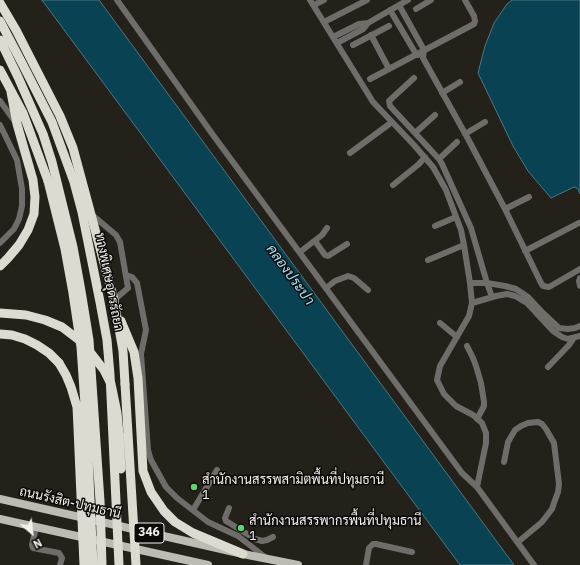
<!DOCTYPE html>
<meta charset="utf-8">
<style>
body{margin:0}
#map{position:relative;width:580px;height:565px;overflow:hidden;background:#24201a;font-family:"IBM Plex Sans",sans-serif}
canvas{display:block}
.north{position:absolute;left:12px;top:513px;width:40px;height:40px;-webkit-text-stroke:3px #0c0a08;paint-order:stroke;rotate:152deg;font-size:11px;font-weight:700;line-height:16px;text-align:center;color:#f3f1ed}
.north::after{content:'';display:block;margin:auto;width:14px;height:18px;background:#f3f1ed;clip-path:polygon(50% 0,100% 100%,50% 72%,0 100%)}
</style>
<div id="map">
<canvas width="580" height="565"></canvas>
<div class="north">N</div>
</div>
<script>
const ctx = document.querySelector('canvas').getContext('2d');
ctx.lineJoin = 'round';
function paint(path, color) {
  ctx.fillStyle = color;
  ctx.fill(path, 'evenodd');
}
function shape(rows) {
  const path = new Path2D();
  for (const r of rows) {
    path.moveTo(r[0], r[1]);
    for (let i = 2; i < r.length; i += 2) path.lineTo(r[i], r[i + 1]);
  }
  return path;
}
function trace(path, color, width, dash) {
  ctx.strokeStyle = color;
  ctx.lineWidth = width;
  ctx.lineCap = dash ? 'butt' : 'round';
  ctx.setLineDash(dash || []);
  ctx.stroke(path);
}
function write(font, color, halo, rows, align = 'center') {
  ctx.font = font + ' "IBM Plex Sans",Sarabun,sans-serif';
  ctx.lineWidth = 3;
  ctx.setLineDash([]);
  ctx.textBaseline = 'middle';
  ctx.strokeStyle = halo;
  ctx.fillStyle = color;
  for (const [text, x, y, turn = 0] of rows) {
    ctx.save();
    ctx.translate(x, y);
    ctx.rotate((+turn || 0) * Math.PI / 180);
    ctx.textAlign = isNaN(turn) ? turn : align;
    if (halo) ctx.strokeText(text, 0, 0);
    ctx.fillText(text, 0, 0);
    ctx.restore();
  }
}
const water = shape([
 [42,0,99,0,514,565,460,565,42,0],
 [512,0,580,0,580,194,578,189,575,187,572,188,551,198,528,171,513,146,478,73,485,46,494,23,507,4,512,0]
]);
const minor = shape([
 [117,0,213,135,462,473,477,487],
 [310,0,373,102,414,145,433,167,446,190,461,230,464,245,470,283,472,303,469,316,440,366,437,380,444,394,456,406,473,415,482,423,486,433,486,443,477,487,534,565],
 [314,5,324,0],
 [399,5,424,50,423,58,467,137,505,209,541,283,543,286,549,287,580,269],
 [416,9,431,0],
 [390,10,416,54,418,55],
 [324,22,367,0],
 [371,35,389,69],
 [333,37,359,24,368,23,408,0],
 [337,43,363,29,368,23],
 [353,45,389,26],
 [414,78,389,101,390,106,439,159,442,164,471,228,487,283,492,297],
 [370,79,474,24,475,21,474,16,465,0],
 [442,93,460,82],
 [0,101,16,123],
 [0,125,4,133,17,160,22,189,22,206,19,219,14,229,0,243],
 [415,133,435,115],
 [465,134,485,122],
 [350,153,392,122],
 [439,159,457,142],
 [393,185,419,164,425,157],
 [505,209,529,197],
 [91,214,116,235,120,242,128,288,114,300],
 [435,226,456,217],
 [315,241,325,255,328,256,347,244],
 [525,251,579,223],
 [300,252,322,235,327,228],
 [428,260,464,245],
 [126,275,132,277,137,283,146,330,141,354,148,450,151,460,166,487,177,498,208,522,238,536,265,557],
 [580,278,579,281,580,286],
 [470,283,487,283,505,286,516,289,528,297,543,313,559,328,568,329,575,328,580,326],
 [326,288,335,281,348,276,354,278,368,290],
 [472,303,496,296,507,294,515,296,527,303,553,331,562,337,568,339,580,336],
 [440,323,457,337],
 [467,346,473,358,476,366,481,383,484,402,484,406,477,419],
 [548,367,569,345,573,339],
 [504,462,508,442,515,430,521,426,528,423,538,422,542,424,546,429,554,443,559,484,558,492,554,503,552,509,542,522,518,542],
 [229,508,225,518,226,521,231,524,255,539,262,541,267,540,273,537],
 [193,510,217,470],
 [36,527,32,545,33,548,59,553,62,558,60,565],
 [366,565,369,548,373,544,376,544,412,552]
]);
const major = shape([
 [0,499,243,554,298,565],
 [0,519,36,527,208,565]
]);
const highway = shape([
 [0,3,16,30,60,116,73,148,114,300,123,351,125,384],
 [0,70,23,113,48,181],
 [0,266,8,258,19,245,28,230,34,214,35,197,33,180,17,124,11,92],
 [0,313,26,315,45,320,62,327,83,343,104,370,111,384,117,413,119,434],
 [121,321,134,352,138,378,143,471,151,492,164,511,175,522,193,533,243,554],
 [0,334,12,335,25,339,37,345,49,353,59,363]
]);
const highwayBridge = shape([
 [0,21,23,65,52,122,74,182,82,212,100,302,107,340,110,375,119,565],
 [0,40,18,77,43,134,52,162,73,247,81,291,89,340,100,501,102,565],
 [48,181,65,249,73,293,81,347,87,434,93,565],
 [59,363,66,375,71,387,77,407,78,428,84,565],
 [125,384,136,565],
 [119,434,121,469]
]);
const markers = [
 [194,487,4,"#5ed56c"],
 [241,528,4,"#5ed56c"]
];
const shields = [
 [149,533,30]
];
const shieldNames = [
 ["346",149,533]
];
const streetNames = [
 ["ทางพิเศษอุดรรัถยา",109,282,79],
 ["ถนนรังสิต-ปทุมธานี",70,503,13]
];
const poiNames = [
 ["สำนักงานสรรพสามิตพื้นที่ปทุมธานี",202,480],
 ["1",202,495],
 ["สำนักงานสรรพากรพื้นที่ปทุมธานี",249,521],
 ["1",249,536]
];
const waterNames = [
 ["คลองประปา",290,275,54]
];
paint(water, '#094353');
trace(water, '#4f7781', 1);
trace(minor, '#6e6d6a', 6);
trace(major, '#bdbbb4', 8);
trace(highway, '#dddad1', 9);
trace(highwayBridge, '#dddad1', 9);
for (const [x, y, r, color] of markers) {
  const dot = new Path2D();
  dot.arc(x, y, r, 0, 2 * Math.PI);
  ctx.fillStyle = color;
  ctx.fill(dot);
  trace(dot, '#0c0a08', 1.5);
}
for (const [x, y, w] of shields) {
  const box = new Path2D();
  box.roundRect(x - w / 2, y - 10, w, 20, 3);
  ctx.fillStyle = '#0c0a08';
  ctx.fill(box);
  trace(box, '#f3f1ed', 1);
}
write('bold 12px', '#f3f1ed', null, shieldNames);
write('13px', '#f3f1ed', '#0c0a08', streetNames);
write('13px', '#f3f1ed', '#0c0a08', poiNames, 'left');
write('italic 14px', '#a1e2f9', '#0c0a08', waterNames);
</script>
